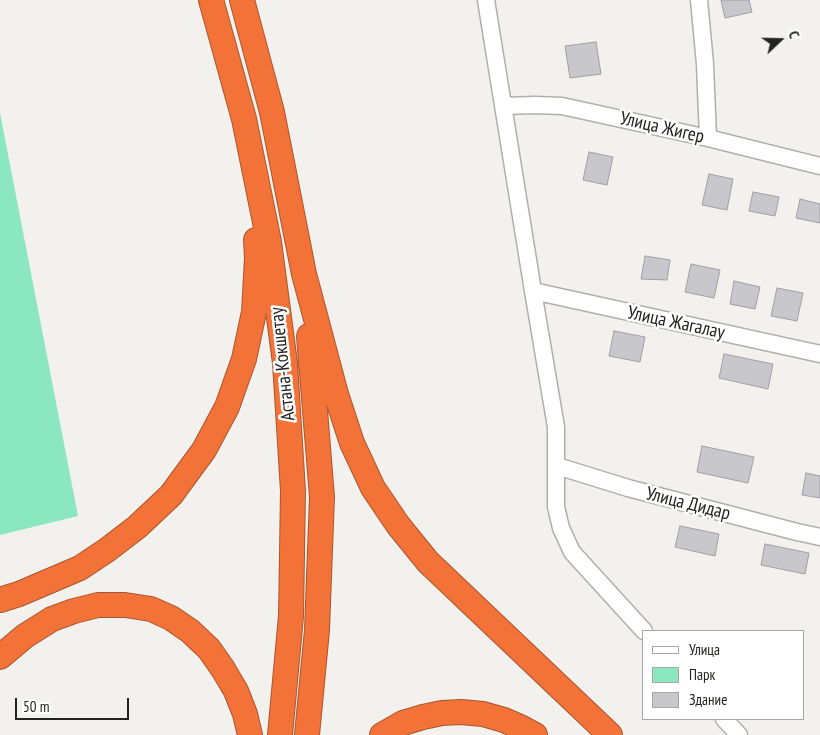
<!DOCTYPE html>
<meta charset="utf-8">
<style>
body{margin:0}
#map{position:relative;width:820px;height:735px;overflow:hidden;background:#f2f1ed;font-family:"PT Sans Narrow",sans-serif}
canvas{display:block}
.legend{position:absolute;left:642px;top:630px;width:162px;height:90px;box-sizing:border-box;background:#fff;border:1px solid #a7a7a6;margin:0;padding:6px 9px;list-style:none;font-size:15px;color:#222220}
.legend li{display:flex;align-items:center;gap:10px;height:25px}
.legend b{width:25px;border:1px solid #a7a7a6}
.north{position:absolute;left:755px;top:15px;width:50px;height:50px;-webkit-text-stroke:4px #fff;paint-order:stroke;rotate:69deg;font-size:14px;font-weight:700;line-height:20px;text-align:center;color:#222220}
.north::after{content:'';display:block;margin:auto;width:18px;height:22px;background:#222220;clip-path:polygon(50% 0,100% 100%,50% 72%,0 100%)}
.scale{position:absolute;left:15px;top:698px;width:114px;height:22px;box-sizing:border-box;border:2px solid #222220;border-top:0;padding-left:6px;font-size:15px;line-height:18px;white-space:nowrap;color:#222220;-webkit-text-stroke:4px #fff;paint-order:stroke}
</style>
<div id="map">
<canvas width="820" height="735"></canvas>
<ul class="legend">
<li><b style="height:6px;background:#fff"></b>Улица</li>
<li><b style="height:14px;background:#8ae7bf"></b>Парк</li>
<li><b style="height:14px;background:#c8c8cc"></b>Здание</li>
</ul>
<div class="north">С</div>
<div class="scale">50 m</div>
</div>
<script>
const ctx = document.querySelector('canvas').getContext('2d');
ctx.lineJoin = 'round';
function paint(path, color) {
  ctx.fillStyle = color;
  ctx.fill(path, 'evenodd');
}
function shape(rows) {
  const path = new Path2D();
  for (const r of rows) {
    path.moveTo(r[0], r[1]);
    for (let i = 2; i < r.length; i += 2) path.lineTo(r[i], r[i + 1]);
  }
  return path;
}
function trace(path, color, width, dash) {
  ctx.strokeStyle = color;
  ctx.lineWidth = width;
  ctx.lineCap = dash ? 'butt' : 'round';
  ctx.setLineDash(dash || []);
  ctx.stroke(path);
}
function write(font, color, halo, rows, align = 'center') {
  ctx.font = font + ' "PT Sans Narrow",sans-serif';
  ctx.lineWidth = 5;
  ctx.setLineDash([]);
  ctx.textBaseline = 'middle';
  ctx.strokeStyle = halo;
  ctx.fillStyle = color;
  for (const [text, x, y, turn = 0] of rows) {
    ctx.save();
    ctx.translate(x, y);
    ctx.rotate((+turn || 0) * Math.PI / 180);
    ctx.textAlign = isNaN(turn) ? turn : align;
    if (halo) ctx.strokeText(text, 0, 0);
    ctx.fillText(text, 0, 0);
    ctx.restore();
  }
}
const green = shape([
 [0,113,78,516,0,535]
]);
const building = shape([
 [721,0,749,0,752,12,725,18,721,0],
 [596,42,601,74,570,78,565,46,596,42],
 [589,152,613,157,607,185,583,180,589,152],
 [709,174,733,179,727,210,702,205,709,174],
 [753,192,779,197,775,216,749,211,753,192],
 [800,199,820,204,820,223,796,218,800,199],
 [645,256,670,260,667,280,641,279,645,256],
 [691,264,720,270,714,298,685,292,691,264],
 [734,281,760,287,755,309,730,304,734,281],
 [777,288,803,293,797,321,771,316,777,288],
 [614,331,645,337,640,362,609,356,614,331],
 [724,354,773,364,768,389,719,378,724,354],
 [702,446,754,457,748,483,697,472,702,446],
 [806,473,820,476,820,498,802,495,806,473],
 [680,526,719,534,715,556,675,547,680,526],
 [765,544,809,553,805,574,761,565,765,544]
]);
const minor = shape([
 [486,0,533,291,556,427,556,507,561,528,572,552,644,631],
 [699,0,705,64,708,138],
 [503,106,535,105,562,106,708,138,820,166],
 [533,291,820,354],
 [557,466,628,488,797,532,820,537],
 [724,719,739,735]
]);
const highway = shape([
 [211,0,244,119,269,242,285,363,293,491,291,616,280,735],
 [242,0,272,112,304,274,336,394,352,443,373,488,398,525,428,562,610,735],
 [0,600,19,594,80,568,107,550,137,527,171,495,204,450,227,407,244,359,254,312,257,258,256,240],
 [0,657,25,636,52,619,74,611,98,605,125,605,151,609,171,618,190,631,209,649,223,669,236,691,245,714,250,735],
 [307,735,317,630,322,497,309,336],
 [382,735,403,723,423,717,442,713,461,712,483,714,504,720,522,728,535,735]
]);
const streetNames = [
 ["Улица Жигер",662,128,13],
 ["Улица Жагалау",676,323,12],
 ["Астана-Кокшетау",283,364,-96],
 ["Улица Дидар",688,504,14]
];
paint(green, '#8ae7bf');
paint(building, '#c8c8cc');
trace(building, '#9f9fa4', 1);
trace(minor, '#b0b0ab', 19);
trace(highway, '#a95630', 26);
trace(minor, '#fff', 16);
trace(highway, '#f27238', 24);
write('19px', '#222220', '#fff', streetNames);
</script>
